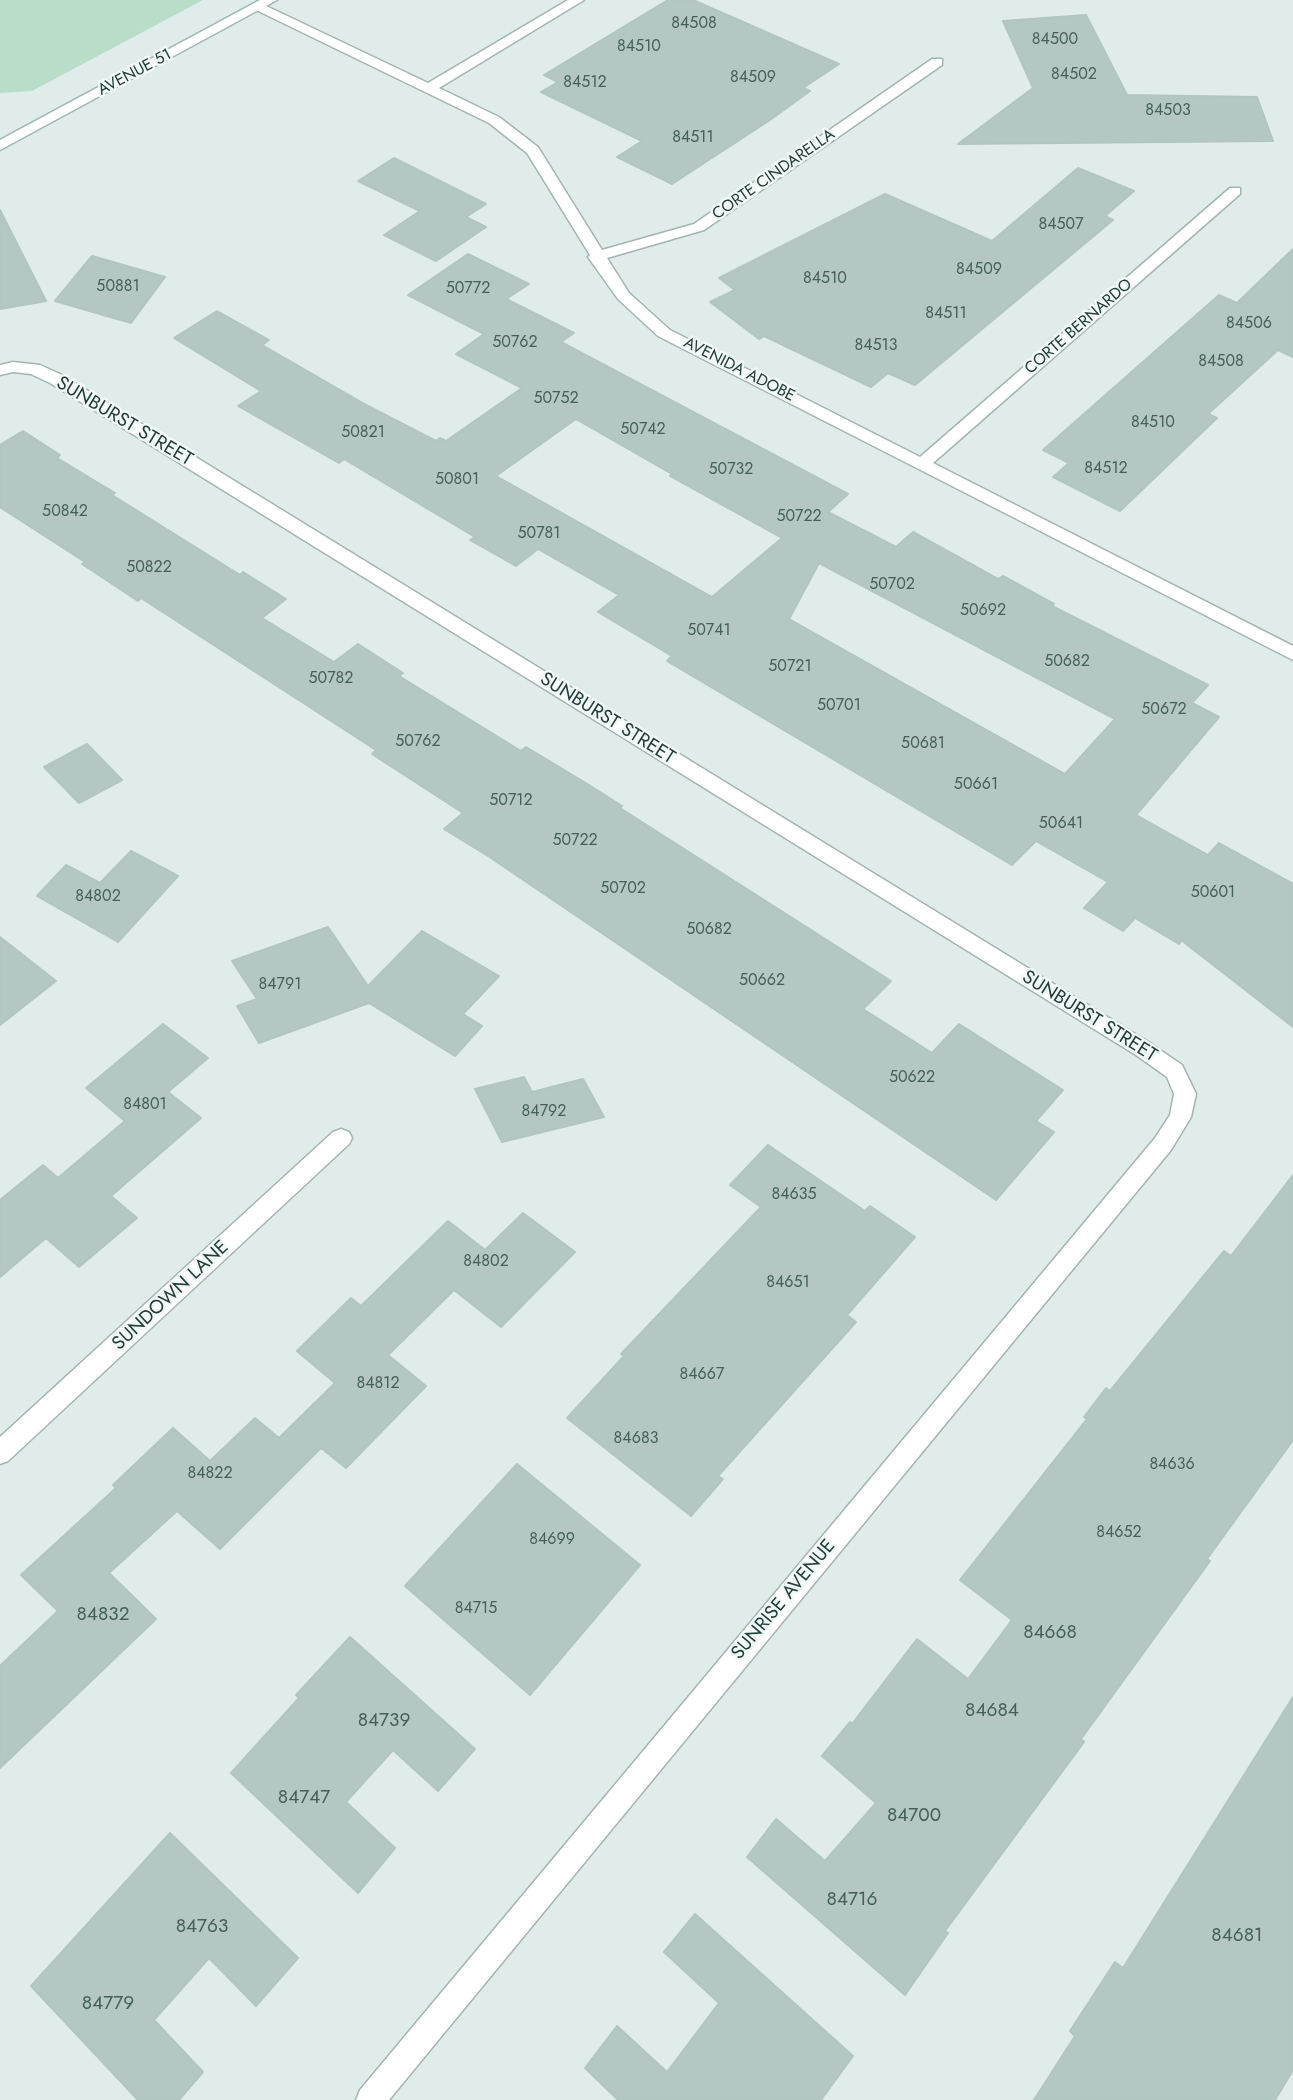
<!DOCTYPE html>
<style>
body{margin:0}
canvas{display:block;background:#e0ece9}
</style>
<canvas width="1293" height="2100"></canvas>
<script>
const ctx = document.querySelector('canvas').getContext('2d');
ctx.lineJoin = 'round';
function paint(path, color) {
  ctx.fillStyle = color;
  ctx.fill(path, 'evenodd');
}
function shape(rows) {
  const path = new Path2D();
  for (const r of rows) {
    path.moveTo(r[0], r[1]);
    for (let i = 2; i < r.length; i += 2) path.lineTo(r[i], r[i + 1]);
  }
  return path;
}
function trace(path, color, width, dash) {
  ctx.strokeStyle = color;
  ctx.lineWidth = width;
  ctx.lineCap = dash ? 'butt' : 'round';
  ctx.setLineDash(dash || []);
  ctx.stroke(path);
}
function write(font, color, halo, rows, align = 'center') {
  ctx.font = font + ' Jost,sans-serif';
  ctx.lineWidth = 5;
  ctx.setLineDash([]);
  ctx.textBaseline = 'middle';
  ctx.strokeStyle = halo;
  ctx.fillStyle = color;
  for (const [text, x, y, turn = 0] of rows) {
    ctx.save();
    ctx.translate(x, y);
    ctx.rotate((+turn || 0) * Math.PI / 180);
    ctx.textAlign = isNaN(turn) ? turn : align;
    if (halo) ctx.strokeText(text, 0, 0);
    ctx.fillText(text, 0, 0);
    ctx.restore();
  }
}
const green = shape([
 [0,0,203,0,32,91,0,93]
]);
const building = shape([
 [668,0,693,0,839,64,803,88,810,91,770,120,672,184,617,157,642,141,541,92,558,82,544,75,668,0],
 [1086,15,1127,95,1257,97,1273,141,958,144,1033,88,1003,21,1086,15],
 [394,158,486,204,466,217,486,227,436,261,384,235,420,211,358,181,394,158],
 [1078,168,1134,191,1105,216,1113,220,915,385,888,373,871,387,764,336,759,339,710,302,735,290,719,278,885,194,992,241,1078,168],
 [0,210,46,301,0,309,0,210],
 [1293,249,1293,357,1278,350,1208,414,1217,418,1120,511,1053,477,1069,463,1043,450,1219,295,1237,303,1293,249],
 [468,254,529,284,506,299,574,333,561,342,848,494,828,512,896,547,913,532,998,579,1003,576,1054,604,1052,606,1208,685,1192,703,1219,717,1136,815,1208,855,1219,843,1293,884,1293,1027,1181,940,1179,944,1135,918,1123,931,1084,908,1108,882,1036,841,1012,865,667,661,672,656,598,612,619,595,538,549,516,566,470,540,475,537,344,459,339,463,238,406,261,391,174,338,217,311,269,340,262,345,368,406,436,441,440,438,446,441,522,388,456,354,484,334,408,295,468,254],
 [576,419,672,474,670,476,782,538,712,597,496,476,576,419],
 [819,563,1115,719,1065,774,789,619,819,563],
 [92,256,165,277,131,323,55,301,92,256],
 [23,431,60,455,57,458,115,493,112,495,240,575,243,572,286,599,262,618,334,662,358,644,403,673,399,676,521,751,526,747,589,785,622,806,620,808,891,981,863,1009,932,1053,959,1024,1063,1090,1036,1121,1054,1132,996,1200,488,856,444,829,463,813,372,754,376,750,141,598,138,601,82,564,85,562,0,507,0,445,23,431],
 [87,744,122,780,79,803,44,767,87,744],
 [131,851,178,876,118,942,37,896,66,865,100,883,131,851],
 [328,927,368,986,422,931,499,976,463,1014,482,1026,455,1056,369,1003,259,1043,237,1006,257,999,232,961,328,927],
 [0,937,56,981,0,1025,0,937],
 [163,1024,208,1058,168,1092,201,1118,111,1196,137,1218,79,1267,46,1238,0,1277,0,1200,43,1165,58,1178,125,1121,86,1088,163,1024],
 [524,1077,532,1092,583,1079,604,1117,502,1142,475,1089,524,1077],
 [768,1145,865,1211,870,1206,915,1237,847,1315,856,1322,718,1476,723,1479,691,1516,567,1418,624,1356,621,1354,761,1207,730,1185,768,1145],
 [1293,1175,1293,1440,1207,1559,1210,1561,1081,1739,1084,1742,945,1931,948,1933,905,1995,747,1857,776,1819,825,1861,876,1803,822,1756,850,1722,852,1724,917,1639,968,1679,1012,1620,960,1580,1087,1419,1084,1417,1106,1388,1110,1391,1224,1251,1231,1256,1293,1175],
 [523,1213,575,1252,501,1327,454,1290,388,1355,426,1386,346,1468,321,1448,220,1549,177,1511,109,1573,156,1619,0,1768,0,1666,58,1611,21,1575,116,1488,113,1485,173,1428,210,1461,255,1418,279,1438,335,1383,297,1351,351,1298,361,1306,448,1221,485,1250,523,1213],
 [517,1464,640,1565,530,1695,405,1586,517,1464],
 [350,1637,475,1749,438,1791,393,1750,346,1802,395,1848,358,1893,231,1773,299,1698,296,1695,350,1637],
 [1293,1697,1293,2070,1275,2100,1034,2100,1075,2036,1070,2031,1115,1962,1123,1968,1293,1697],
 [170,1833,298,1958,256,2006,209,1958,154,2020,203,2072,179,2100,138,2100,31,1986,170,1833],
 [695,1914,853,2056,821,2100,618,2100,585,2068,617,2026,667,2072,719,2003,664,1952,695,1914]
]);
const street = shape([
 [568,0,584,0,439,88,499,117,538,147,602,250,694,224,932,59,942,59,942,65,704,230,607,258,629,293,670,330,920,457,1230,188,1240,188,1240,194,933,463,1293,646,1293,660,658,336,618,299,588,257,590,255,527,153,489,123,250,7,262,4,428,83,568,0],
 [13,362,40,365,62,375,1150,1043,1182,1065,1196,1094,1191,1117,1171,1150,389,2100,356,2100,360,2090,1155,1138,1170,1115,1174,1094,1167,1077,1136,1055,50,383,31,374,13,372,0,375,0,365,13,362],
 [341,1129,349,1132,352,1138,349,1144,8,1461,0,1464,0,1437,333,1132,341,1129]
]);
const secondary = shape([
 [260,0,277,0,0,150,0,140,260,0]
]);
const numberNames = [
 ["84508",694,24],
 ["84500",1055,40],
 ["84510",639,47],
 ["84502",1074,75],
 ["84509",753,78],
 ["84512",585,83],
 ["84503",1168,111],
 ["84511",693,138],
 ["84507",1061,225],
 ["84509",979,270],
 ["84510",825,279],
 ["50881",118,287],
 ["50772",468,289],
 ["84511",946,314],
 ["84506",1249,324],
 ["50762",515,343],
 ["84513",876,346],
 ["84508",1221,362],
 ["50752",556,399],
 ["84510",1153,423],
 ["50742",643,430],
 ["50821",363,433],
 ["84512",1106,469],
 ["50732",731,470],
 ["50801",457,480],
 ["50842",65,512],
 ["50722",799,517],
 ["50781",539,534],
 ["50822",149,568],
 ["50702",892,585],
 ["50692",983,611],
 ["50741",709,631],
 ["50682",1067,662],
 ["50721",790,667],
 ["50782",331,679],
 ["50701",839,706],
 ["50672",1164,710],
 ["50762",418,742],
 ["50681",923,744],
 ["50661",976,785],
 ["50712",511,801],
 ["50641",1061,824],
 ["50722",575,841],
 ["50702",623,889],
 ["50601",1213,893],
 ["84802",98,897],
 ["50682",709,930],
 ["50662",762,981],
 ["84791",280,985],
 ["50622",912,1078],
 ["84801",145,1105],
 ["84792",544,1112],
 ["84635",794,1195],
 ["84802",486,1262],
 ["84651",788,1283],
 ["84667",702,1375],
 ["84812",378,1384],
 ["84683",636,1439],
 ["84636",1172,1465],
 ["84822",210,1474],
 ["84652",1119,1533],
 ["84699",552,1540],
 ["84715",476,1609]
];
const farStreetnames = [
 ["AVENUE 51",135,73,-28],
 ["CORTE CINDARELLA",774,175,-35],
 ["CORTE BERNARDO",1079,327,-41],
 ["AVENIDA ADOBE",739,370,27]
];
const streetNames = [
 ["SUNBURST STREET",124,422,31],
 ["SUNBURST STREET",607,719,32],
 ["SUNBURST STREET",1089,1017,32],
 ["SUNDOWN LANE",171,1296,-43],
 ["SUNRISE AVENUE",784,1600,-50]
];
const nearNumbernames = [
 ["84832",103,1615],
 ["84668",1050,1633],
 ["84684",992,1711],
 ["84739",384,1721],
 ["84747",304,1798],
 ["84700",914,1816],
 ["84716",852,1900],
 ["84763",202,1927],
 ["84681",1237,1936],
 ["84779",108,2004]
];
paint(green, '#b8dec9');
paint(building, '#b5c7c2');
trace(building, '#b2c6c1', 2);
trace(street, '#a3b4b1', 3);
trace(secondary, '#9eb8b3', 3);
paint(street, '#fff');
paint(secondary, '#fff');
write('16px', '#45605c', null, numberNames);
write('16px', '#203d3a', '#f1f8f6', farStreetnames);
write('19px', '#203d3a', '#f1f8f6', streetNames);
write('19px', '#45605c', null, nearNumbernames);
</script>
